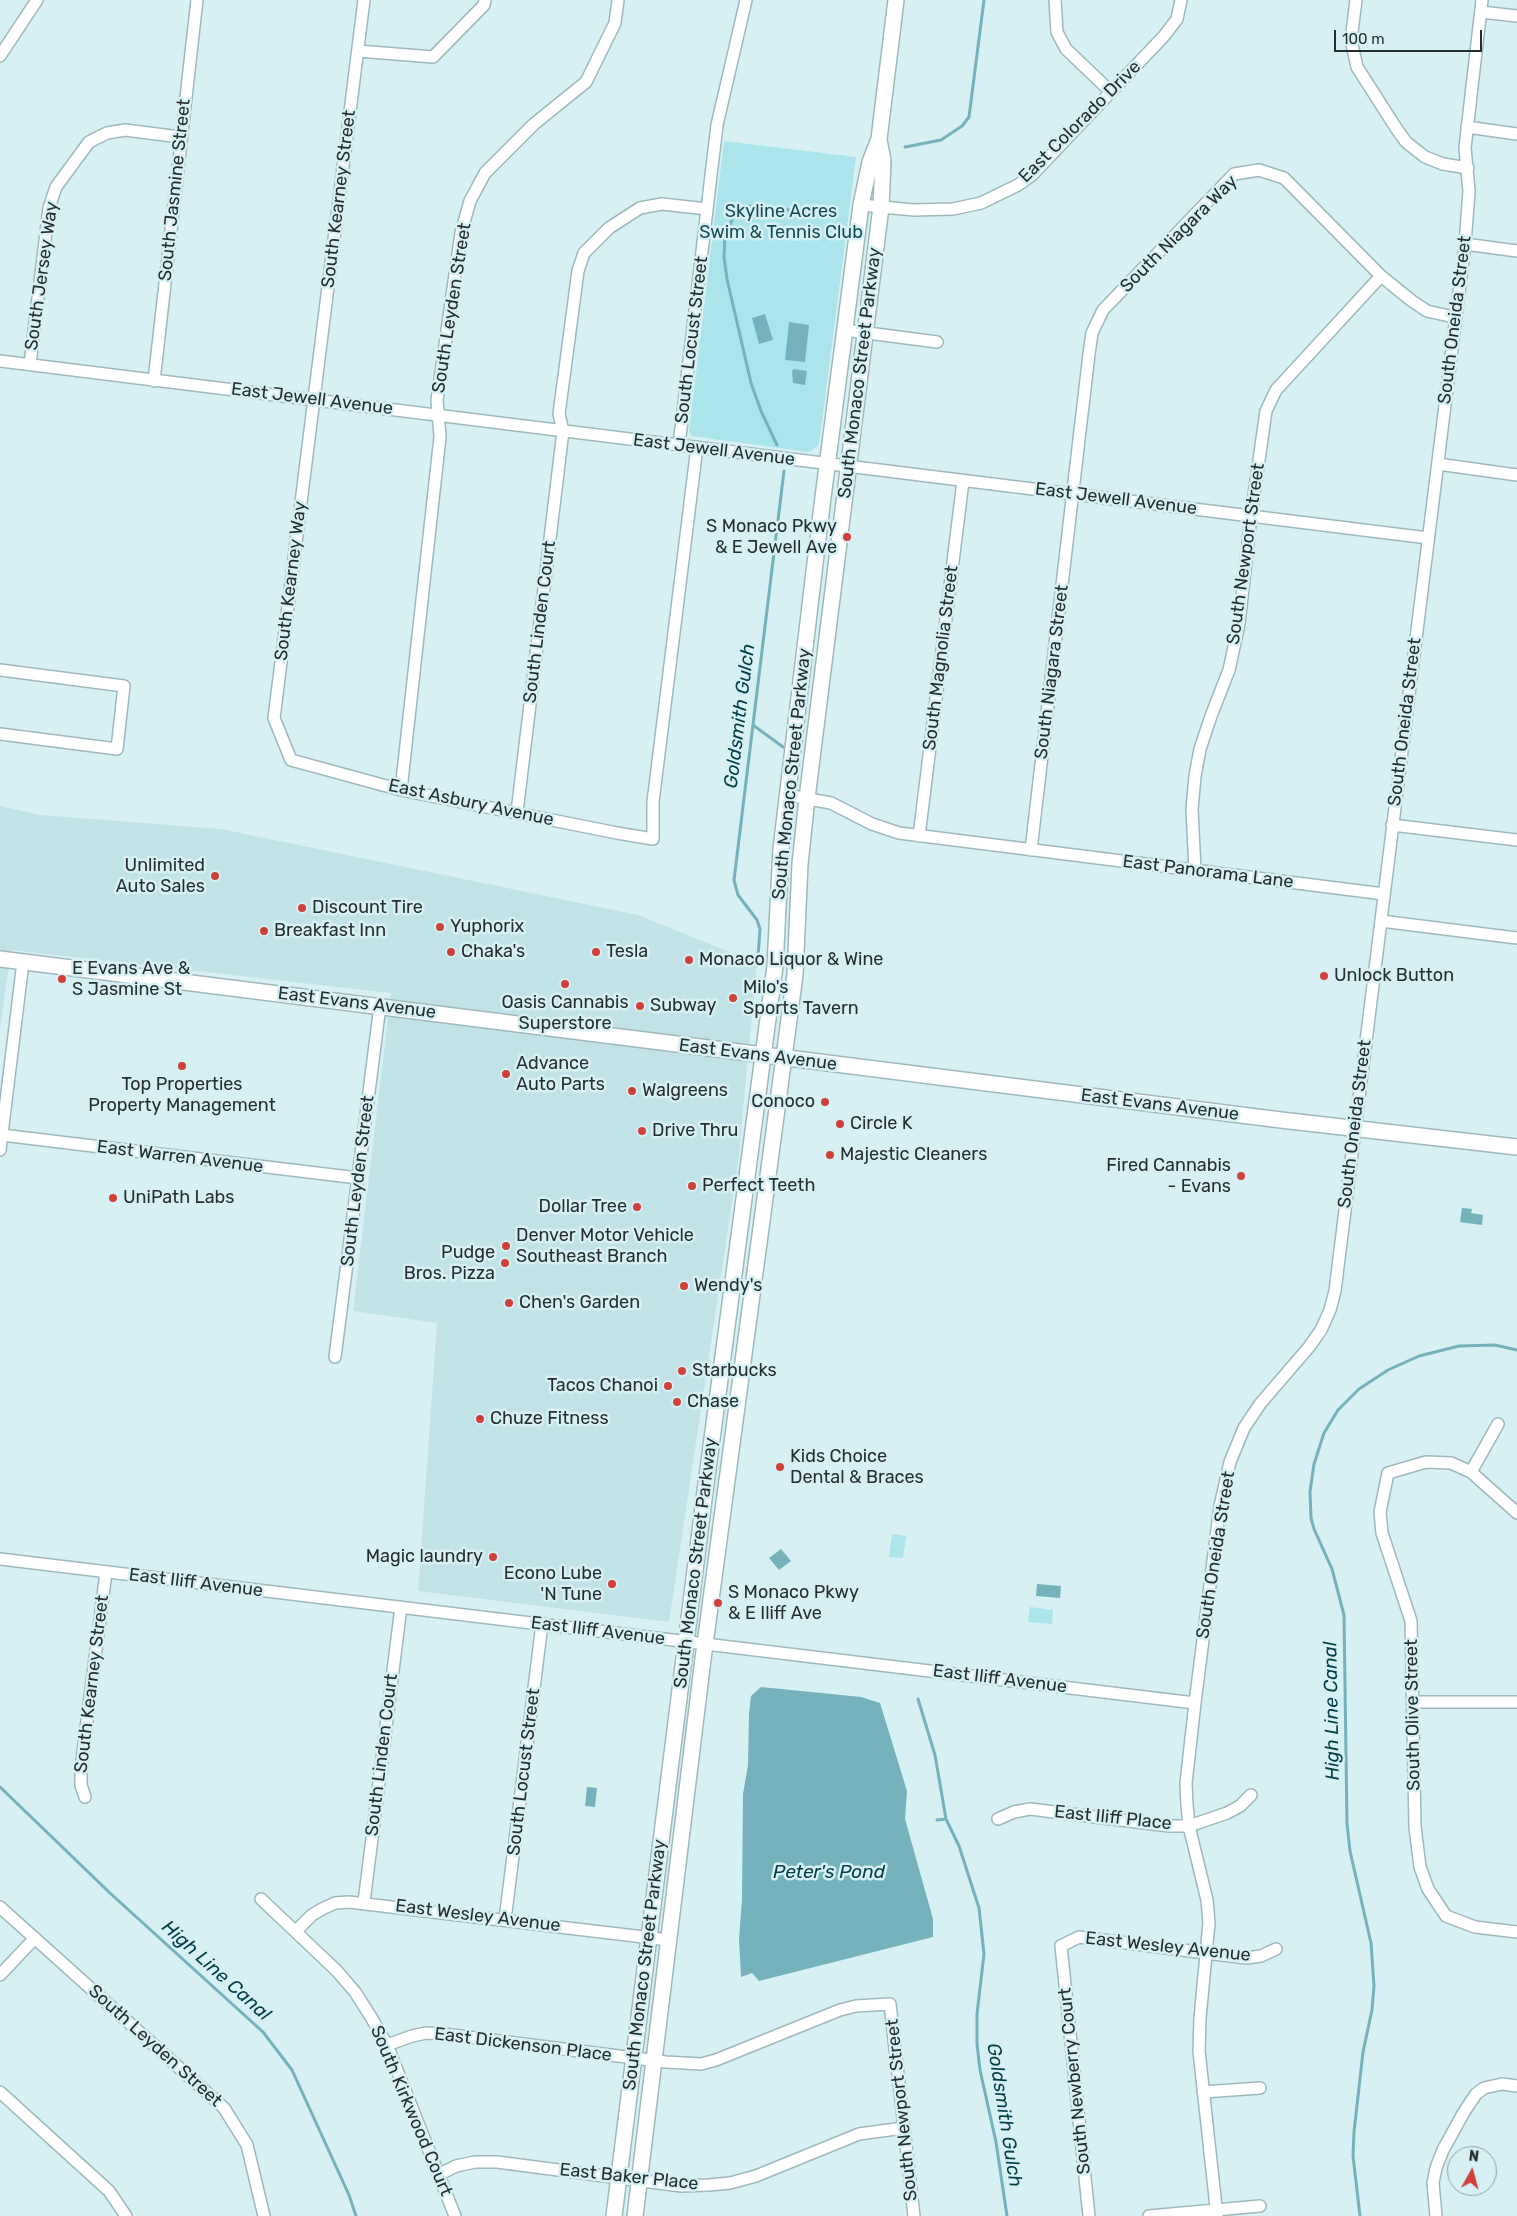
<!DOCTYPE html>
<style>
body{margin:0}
#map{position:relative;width:1517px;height:2216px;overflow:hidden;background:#d6f0f4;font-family:Rubik,sans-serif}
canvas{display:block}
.north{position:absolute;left:1447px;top:2146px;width:50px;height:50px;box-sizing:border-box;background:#d6f0f4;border:1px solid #8fa3a6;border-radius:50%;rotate:7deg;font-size:14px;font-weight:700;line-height:20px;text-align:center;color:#252f31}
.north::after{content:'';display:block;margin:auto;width:18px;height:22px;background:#cf403a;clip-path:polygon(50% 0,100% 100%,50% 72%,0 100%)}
.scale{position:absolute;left:1334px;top:30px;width:148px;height:22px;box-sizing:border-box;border:2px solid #252f31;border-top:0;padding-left:6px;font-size:15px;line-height:18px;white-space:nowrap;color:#252f31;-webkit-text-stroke:4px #d6f0f4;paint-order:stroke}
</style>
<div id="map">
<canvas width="1517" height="2216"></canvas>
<div class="north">N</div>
<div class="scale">100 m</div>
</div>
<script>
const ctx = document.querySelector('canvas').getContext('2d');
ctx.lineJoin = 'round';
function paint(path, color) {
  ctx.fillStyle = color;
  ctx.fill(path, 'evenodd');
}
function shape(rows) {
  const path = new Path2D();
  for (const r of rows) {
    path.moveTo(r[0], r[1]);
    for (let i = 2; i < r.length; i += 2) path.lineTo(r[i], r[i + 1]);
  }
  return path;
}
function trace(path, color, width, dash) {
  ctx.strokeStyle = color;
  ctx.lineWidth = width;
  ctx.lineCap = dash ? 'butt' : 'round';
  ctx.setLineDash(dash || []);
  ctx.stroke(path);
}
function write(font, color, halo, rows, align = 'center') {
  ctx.font = font + ' Rubik,sans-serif';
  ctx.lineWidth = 5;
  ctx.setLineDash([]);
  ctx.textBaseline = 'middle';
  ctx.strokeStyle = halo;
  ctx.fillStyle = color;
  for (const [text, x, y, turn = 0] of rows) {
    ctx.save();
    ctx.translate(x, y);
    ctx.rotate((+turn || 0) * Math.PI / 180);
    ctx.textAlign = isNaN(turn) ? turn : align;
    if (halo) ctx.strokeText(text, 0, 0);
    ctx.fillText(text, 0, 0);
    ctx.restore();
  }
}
const built = shape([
 [0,806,40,815,221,829,638,915,757,963,738,1163,669,1622,418,1591,437,1323,353,1311,391,993,11,950,0,1029]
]);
const green = shape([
 [724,141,856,157,820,437,818,446,809,452,691,436,689,431],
 [892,1534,906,1536,903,1558,889,1557],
 [1030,1607,1053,1610,1052,1624,1028,1622]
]);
const water = shape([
 [765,314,773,340,759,344,752,318],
 [789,322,809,325,805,362,785,360],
 [794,369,807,371,805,385,793,383,792,371],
 [1462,1208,1472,1209,1471,1213,1483,1215,1482,1225,1460,1222],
 [781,1549,791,1561,779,1570,769,1558],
 [1037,1584,1061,1586,1060,1598,1036,1596],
 [761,1687,861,1697,880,1703,907,1791,905,1819,933,1919,933,1937,759,1981,752,1973,741,1977,739,1939,742,1900,743,1794,748,1765,749,1714,751,1696],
 [587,1787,597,1788,595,1807,585,1806]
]);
const stream = shape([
 [905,147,941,140,962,126,969,117,984,0],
 [777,445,761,411,751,383,727,279,724,257,725,237,733,218,742,209,749,206,827,214],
 [753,725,783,747],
 [758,957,760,929,757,920,738,895,734,880,784,471],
 [918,1699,935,1755,946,1819,959,1846,979,1908,984,1954,977,2014,977,2044,980,2070,996,2142,1007,2216],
 [0,1787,111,1894,263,2032,292,2070,349,2195,356,2216],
 [937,1820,946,1819],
 [1360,2216,1353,2156,1354,2132,1363,2052,1372,2010,1374,1986,1371,1943,1350,1851,1347,1824,1344,1615,1332,1569,1314,1529,1311,1518,1310,1492,1314,1464,1324,1433,1338,1410,1359,1389,1388,1370,1419,1356,1459,1346,1495,1345,1517,1350]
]);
const minor = shape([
 [364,0,274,718,291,760,401,790,617,833,653,839,653,802,697,447],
 [1055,0,1057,32,1066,49,1111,92],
 [1356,0,1351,40,1357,67,1396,128,1406,142,1425,157,1443,164,1468,168],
 [1481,12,1517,16],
 [358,51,433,57,484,5,485,0],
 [0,56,37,0],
 [1467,127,1517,134],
 [861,205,914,210,953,209,981,203,1018,185,1032,175,1164,36,1177,19,1181,0],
 [1465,244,1517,251],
 [845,330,937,342],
 [0,361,1428,538],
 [30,364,49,208,56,187,89,142,107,133,125,130,180,137],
 [154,381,197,0],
 [679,445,717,125,746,0],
 [1438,464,1517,475],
 [0,670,124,686,117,749,0,734],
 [401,790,440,437,437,400,461,233,470,201,485,173,534,124,586,82,615,23,618,0],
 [787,795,831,803,872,824,899,833,1384,894],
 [517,812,563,431,559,414,578,271,584,253,609,228,640,208,662,204,707,209],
 [1392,825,1517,840],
 [919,836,963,481],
 [1031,850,1089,354,1092,333,1103,310,1234,174,1259,170,1284,178,1381,276,1412,301,1427,311,1454,317],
 [1195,870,1192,809,1195,776,1200,749,1211,716,1229,670,1239,624,1251,516,1266,411,1276,390,1381,276],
 [1381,921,1517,938],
 [2,1135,358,1178],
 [0,1150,23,962],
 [335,1357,380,1006],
 [1471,1472,1498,1424],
 [1517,1513,1471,1472,1451,1463,1426,1462,1388,1473,1380,1512,1382,1533,1411,1621,1415,1827,1420,1867,1428,1889,1446,1916,1475,1927,1517,1932],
 [0,1559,1195,1703],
 [1413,1702,1517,1702],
 [85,1797,81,1785,81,1768,106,1572],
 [998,1819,1014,1812,1030,1809,1169,1826,1189,1826,1227,1813,1240,1806,1251,1795],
 [261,1899,337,1971,355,1992,371,2017,387,2045,455,2216],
 [364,1902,401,1607],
 [0,1907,224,2108,247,2145,264,2216],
 [505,1920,542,1624],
 [296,1931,312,1915,322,1909,335,1903,349,1902,669,1940],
 [0,1975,35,1938],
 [387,2045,412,2036,426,2033,444,2034,666,2062,701,2064,716,2060,840,2010,856,2006,890,2004,914,2216],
 [0,2092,109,2191,126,2216],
 [1203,2092,1260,2088],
 [438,2175,456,2166,475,2162,497,2162,681,2186,709,2185,730,2183,756,2176,859,2134,903,2128],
 [1089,2216,1061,1946,1079,1937,1246,1958,1261,1956,1276,1949],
 [1149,2216,1260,2206],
 [1217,2216,1199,2051,1200,2018,1209,1923,1207,1900,1189,1826,1187,1805,1186,1783,1195,1703,1220,1506,1230,1462,1244,1428,1260,1404,1309,1347,1321,1330,1330,1310,1335,1291,1465,244,1469,191,1465,148,1482,0],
 [1436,2216,1433,2183,1436,2168,1443,2150,1464,2112,1476,2094,1484,2088,1502,2084,1517,2086]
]);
const major = shape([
 [0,959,1281,1120,1517,1147],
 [614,2216,704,1499,775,966,781,849,822,505,861,205,870,162,879,139,896,0],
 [635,2216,703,1659,795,975,800,864,807,798,881,207,883,161,879,140]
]);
const markers = [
 [847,537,5,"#cf403a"],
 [215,876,5,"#cf403a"],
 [302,908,5,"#cf403a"],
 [440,927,5,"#cf403a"],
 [264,931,5,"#cf403a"],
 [451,952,5,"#cf403a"],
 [596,952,5,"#cf403a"],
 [689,960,5,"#cf403a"],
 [1324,976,5,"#cf403a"],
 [62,979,5,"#cf403a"],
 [565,984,5,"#cf403a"],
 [733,998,5,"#cf403a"],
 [640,1006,5,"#cf403a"],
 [182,1066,5,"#cf403a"],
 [506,1074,5,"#cf403a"],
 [632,1091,5,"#cf403a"],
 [825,1102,5,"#cf403a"],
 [840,1124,5,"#cf403a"],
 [642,1131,5,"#cf403a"],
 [830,1155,5,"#cf403a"],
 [1241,1176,5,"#cf403a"],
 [692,1186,5,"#cf403a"],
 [113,1198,5,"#cf403a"],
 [637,1207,5,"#cf403a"],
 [506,1246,5,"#cf403a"],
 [505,1263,5,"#cf403a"],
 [684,1286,5,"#cf403a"],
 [509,1303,5,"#cf403a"],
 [682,1371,5,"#cf403a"],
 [668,1386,5,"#cf403a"],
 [677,1402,5,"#cf403a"],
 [480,1419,5,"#cf403a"],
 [780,1467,5,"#cf403a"],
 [493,1557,5,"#cf403a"],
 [612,1584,5,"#cf403a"],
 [718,1603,5,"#cf403a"]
];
const streetNames = [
 ["East Colorado Drive",1080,122,-45],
 ["South Jasmine Street",175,190,-84],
 ["South Kearney Street",339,199,-83],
 ["South Niagara Way",1179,234,-45],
 ["South Jersey Way",42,276,-82],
 ["South Leyden Street",452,308,-81],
 ["South Oneida Street",1455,320,-83],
 ["South Locust Street",692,340,-83],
 ["South Monaco Street Parkway",860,373,-83],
 ["East Jewell Avenue",312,399,7],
 ["East Jewell Avenue",714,450,7],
 ["East Jewell Avenue",1116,499,7],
 ["South Newport Street",1246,554,-82],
 ["South Kearney Way",291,581,-83],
 ["South Linden Court",540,622,-83],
 ["South Magnolia Street",941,658,-83],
 ["South Niagara Street",1052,672,-83],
 ["South Oneida Street",1405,722,-83],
 ["South Monaco Street Parkway",792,774,-84],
 ["East Asbury Avenue",471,803,12],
 ["East Panorama Lane",1208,872,7],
 ["East Evans Avenue",357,1003,7],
 ["East Evans Avenue",758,1055,7],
 ["East Evans Avenue",1160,1105,7],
 ["South Oneida Street",1355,1124,-83],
 ["East Warren Avenue",180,1157,7],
 ["South Leyden Street",358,1181,-83],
 ["South Oneida Street",1216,1555,-81],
 ["South Monaco Street Parkway",696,1563,-83],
 ["East Iliff Avenue",196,1583,7],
 ["East Iliff Avenue",598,1631,7],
 ["East Iliff Avenue",1000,1679,7],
 ["South Kearney Street",92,1684,-83],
 ["South Olive Street",1413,1715,-91],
 ["South Linden Court",382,1755,-83],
 ["South Locust Street",524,1772,-83],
 ["East Iliff Place",1113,1818,6],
 ["East Wesley Avenue",478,1916,7],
 ["East Wesley Avenue",1168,1947,6],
 ["South Monaco Street Parkway",645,1965,-83],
 ["East Dickenson Place",523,2045,7],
 ["South Leyden Street",155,2046,42],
 ["South Newberry Court",1075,2081,-96],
 ["South Newport Street",902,2110,-96],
 ["South Kirkwood Court",411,2111,67],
 ["East Baker Place",629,2177,6]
];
const parkNames = [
 ["Skyline Acres",781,212],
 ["Swim & Tennis Club",781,233]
];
const poiNames = [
 ["S Monaco Pkwy",837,527,"right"],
 ["& E Jewell Ave",837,548,"right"],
 ["Unlimited",205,866,"right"],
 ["Auto Sales",205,887,"right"],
 ["Discount Tire",312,908],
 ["Yuphorix",450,927],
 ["Breakfast Inn",274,931],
 ["Chaka's",461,952],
 ["Tesla",606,952],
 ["Monaco Liquor & Wine",699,960],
 ["E Evans Ave &",72,969],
 ["S Jasmine St",72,990],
 ["Unlock Button",1334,976],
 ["Milo's",743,988],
 ["Sports Tavern",743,1009],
 ["Oasis Cannabis",565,1003,"center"],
 ["Superstore",565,1024,"center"],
 ["Subway",650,1006],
 ["Advance",516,1064],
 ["Auto Parts",516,1085],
 ["Top Properties",182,1085,"center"],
 ["Property Management",182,1106,"center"],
 ["Walgreens",642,1091],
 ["Conoco",815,1102,"right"],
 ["Circle K",850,1124],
 ["Drive Thru",652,1131],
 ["Majestic Cleaners",840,1155],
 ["Fired Cannabis",1231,1166,"right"],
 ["- Evans",1231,1187,"right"],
 ["Perfect Teeth",702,1186],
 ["UniPath Labs",123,1198],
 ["Dollar Tree",627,1207,"right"],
 ["Denver Motor Vehicle",516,1236],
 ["Southeast Branch",516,1257],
 ["Pudge",495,1253,"right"],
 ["Bros. Pizza",495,1274,"right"],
 ["Wendy's",694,1286],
 ["Chen's Garden",519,1303],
 ["Starbucks",692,1371],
 ["Tacos Chanoi",658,1386,"right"],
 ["Chase",687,1402],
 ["Chuze Fitness",490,1419],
 ["Kids Choice",790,1457],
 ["Dental & Braces",790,1478],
 ["Magic laundry",483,1557,"right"],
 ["Econo Lube",602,1574,"right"],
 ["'N Tune",602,1595,"right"],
 ["S Monaco Pkwy",728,1593],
 ["& E Iliff Ave",728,1614]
];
const waterNames = [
 ["Goldsmith Gulch",740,716,-83],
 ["High Line Canal",1332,1711,-91],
 ["Peter's Pond",829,1873],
 ["High Line Canal",216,1971,42],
 ["Goldsmith Gulch",1004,2115,81]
];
paint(built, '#c1e3e8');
paint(green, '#ace4ec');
paint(water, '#75b2bb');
trace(stream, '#75b2bb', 3);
trace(minor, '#9fb8bc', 14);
trace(major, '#9fb8bc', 18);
trace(minor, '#fff', 11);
trace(major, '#fff', 15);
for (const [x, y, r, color] of markers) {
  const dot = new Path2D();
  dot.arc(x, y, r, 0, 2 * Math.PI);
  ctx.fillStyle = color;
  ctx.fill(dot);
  trace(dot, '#d6f0f4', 2);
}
write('18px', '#252f31', '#d6f0f4', streetNames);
write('18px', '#154c53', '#d6f0f4', parkNames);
write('18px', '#252f31', '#d6f0f4', poiNames, 'left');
write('italic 19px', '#023f46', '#d6f0f4', waterNames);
</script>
